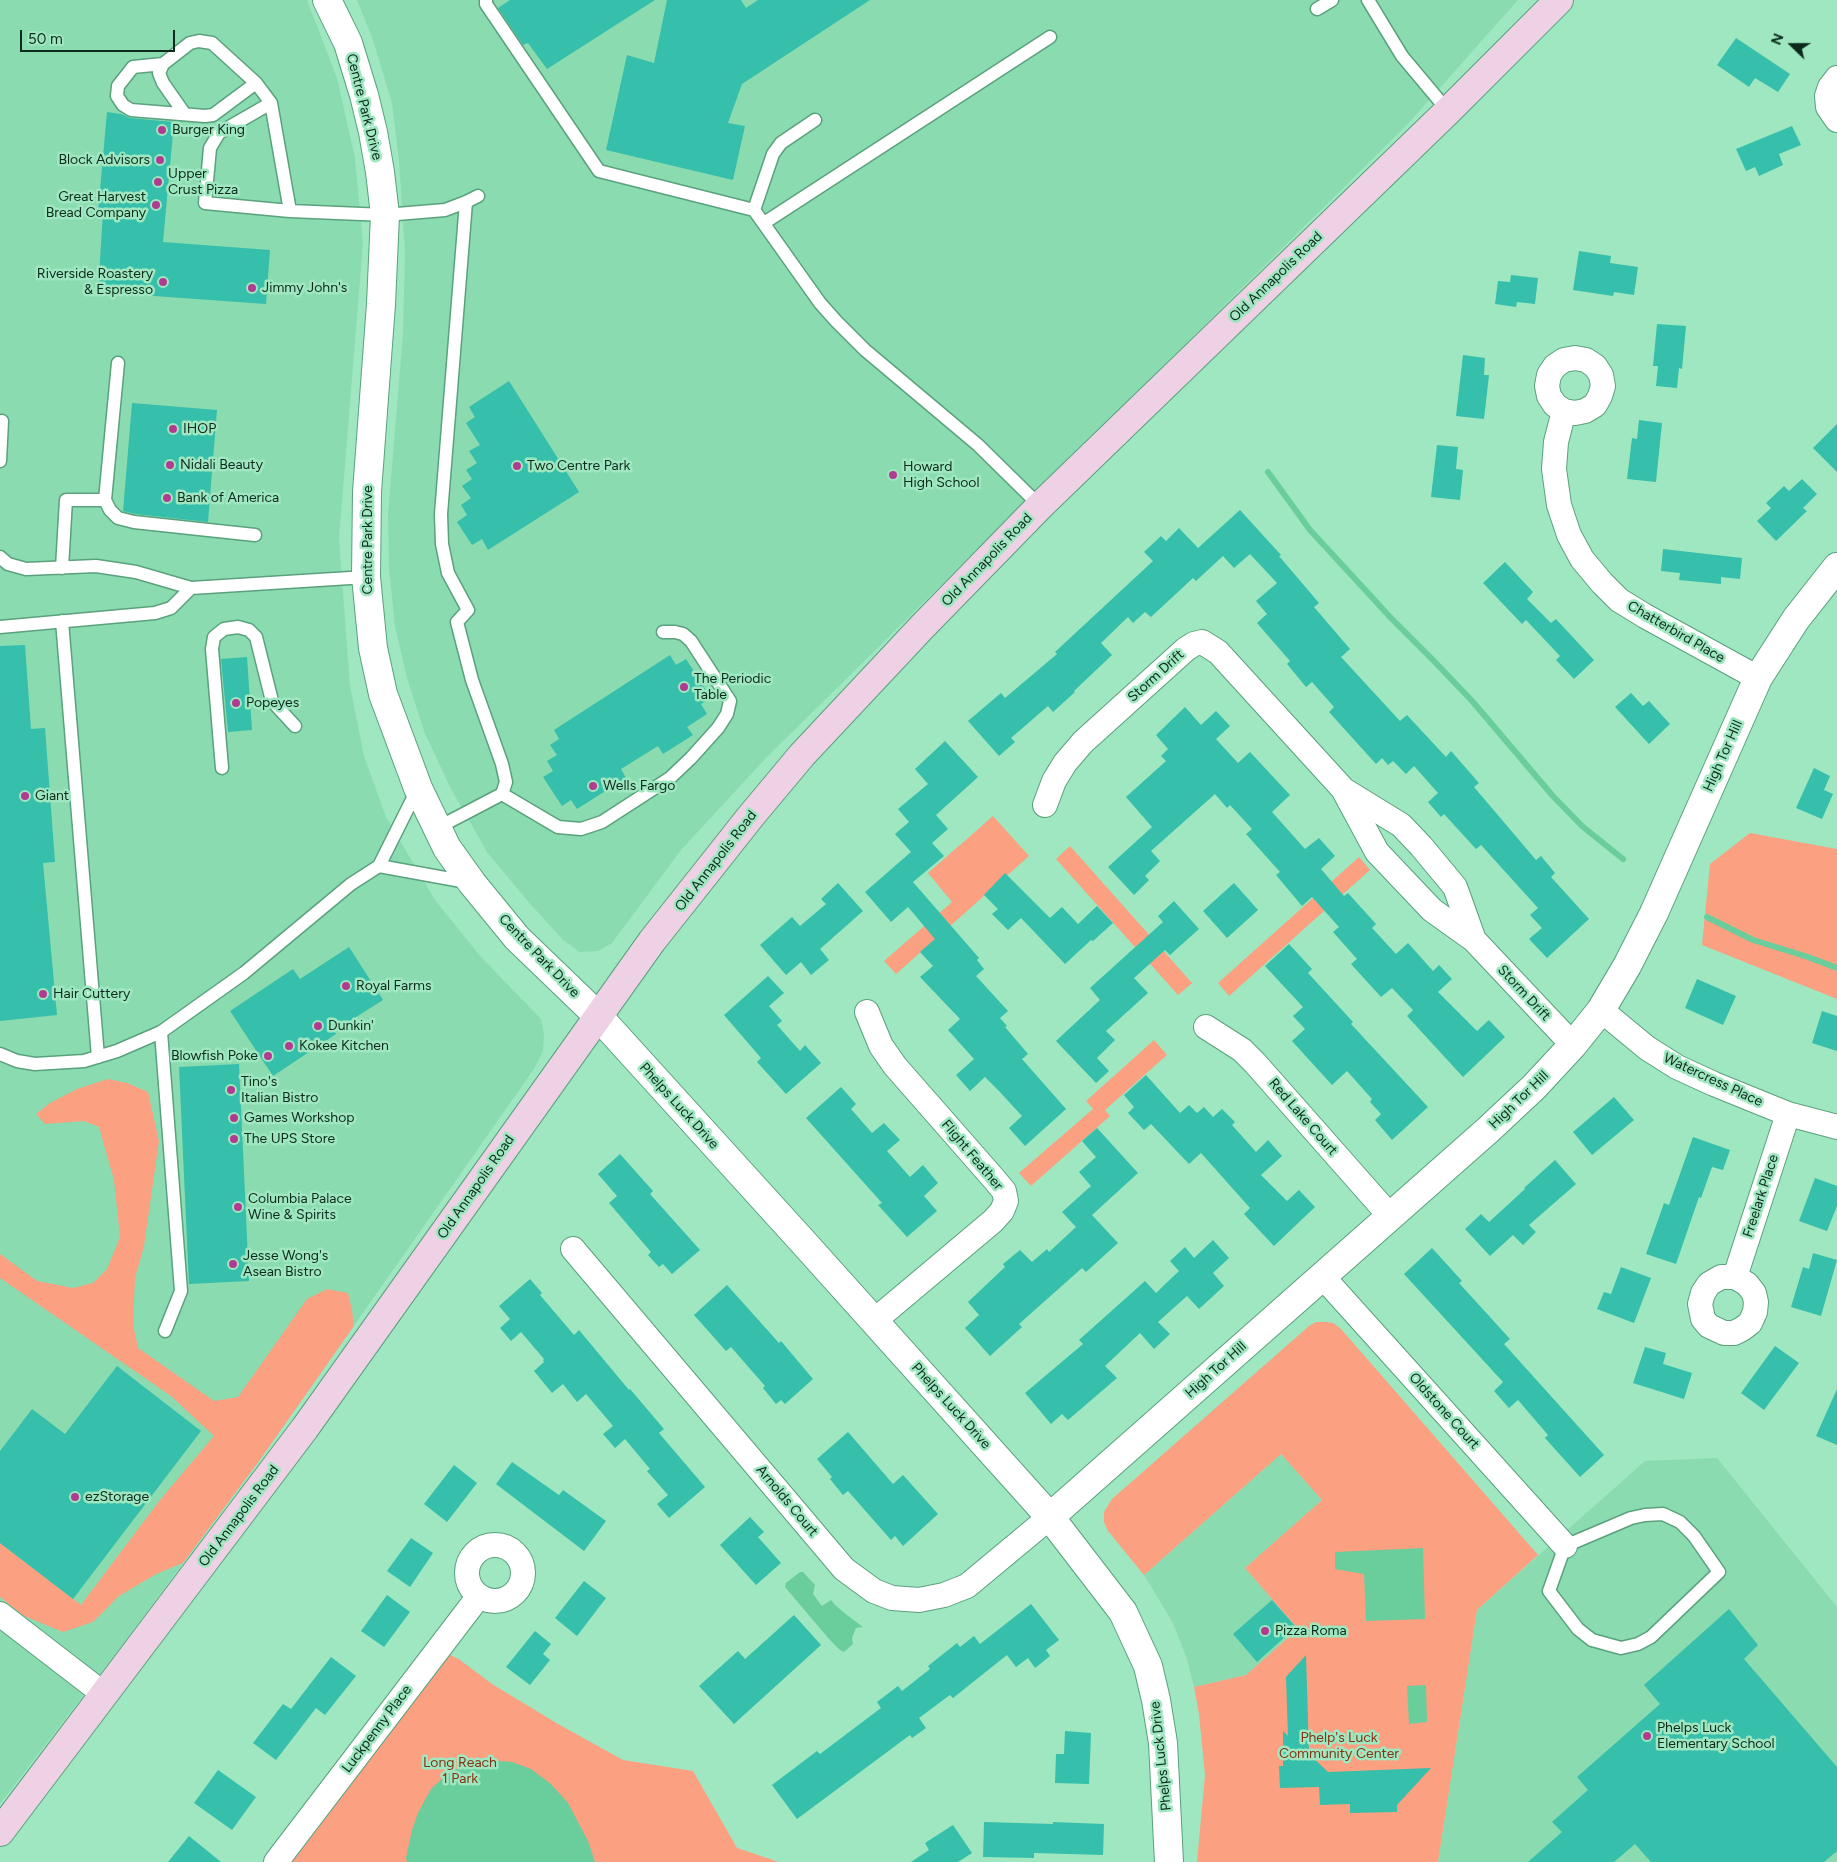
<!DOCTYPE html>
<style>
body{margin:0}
#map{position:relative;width:1837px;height:1862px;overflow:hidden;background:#9ee7c0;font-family:Figtree,sans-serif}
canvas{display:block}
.north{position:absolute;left:1767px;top:20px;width:50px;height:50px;-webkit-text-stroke:4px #9ee7c0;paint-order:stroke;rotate:292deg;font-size:14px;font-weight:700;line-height:20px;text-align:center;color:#0d2b1d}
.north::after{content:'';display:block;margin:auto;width:18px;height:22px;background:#0d2b1d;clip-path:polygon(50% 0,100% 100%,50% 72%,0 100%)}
.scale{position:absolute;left:20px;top:30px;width:155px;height:22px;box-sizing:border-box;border:2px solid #0d2b1d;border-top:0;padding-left:6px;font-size:15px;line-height:18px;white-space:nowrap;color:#0d2b1d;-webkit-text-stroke:4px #9ee7c0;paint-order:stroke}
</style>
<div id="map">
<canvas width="1837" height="1862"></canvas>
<div class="north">N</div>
<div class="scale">50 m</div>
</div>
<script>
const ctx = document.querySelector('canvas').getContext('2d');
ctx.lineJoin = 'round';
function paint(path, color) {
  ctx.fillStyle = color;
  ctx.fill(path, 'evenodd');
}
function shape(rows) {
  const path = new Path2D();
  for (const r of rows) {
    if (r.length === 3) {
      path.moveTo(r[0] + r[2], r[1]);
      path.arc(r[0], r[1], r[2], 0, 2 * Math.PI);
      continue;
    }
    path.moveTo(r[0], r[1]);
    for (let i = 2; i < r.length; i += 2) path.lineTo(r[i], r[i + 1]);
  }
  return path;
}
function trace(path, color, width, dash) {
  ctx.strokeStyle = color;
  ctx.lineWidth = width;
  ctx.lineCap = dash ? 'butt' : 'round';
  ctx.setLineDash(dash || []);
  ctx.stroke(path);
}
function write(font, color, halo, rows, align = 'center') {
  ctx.font = font + ' Figtree,sans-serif';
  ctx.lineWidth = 5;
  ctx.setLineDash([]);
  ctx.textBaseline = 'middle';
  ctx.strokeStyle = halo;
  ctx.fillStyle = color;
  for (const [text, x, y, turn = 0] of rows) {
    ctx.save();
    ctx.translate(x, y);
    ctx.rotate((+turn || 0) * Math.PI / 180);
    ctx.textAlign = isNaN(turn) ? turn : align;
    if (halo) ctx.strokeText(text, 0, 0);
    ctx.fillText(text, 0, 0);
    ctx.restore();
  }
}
const built = shape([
 [0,0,307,0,337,78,355,158,363,243,339,539,350,686,364,756,386,817,435,900,481,957,541,1019,544,1034,543,1051,534,1069,259,1461,128,1637,0,1804],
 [357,0,1518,0,1407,125,765,759,681,850,612,943,598,951,580,952,563,940,526,899,487,852,450,787,424,731,407,678,395,626,389,568,388,514,403,333,405,253,399,161,392,103,373,40],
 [1281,1454,1322,1500,1245,1568,1298,1629,1246,1675,1194,1687,1187,1659,1173,1623,1144,1575],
 [1717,1458,1837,1607,1837,1862,1438,1862,1477,1610,1645,1461]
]);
const green = shape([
 [993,816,1029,856,896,974,884,961,952,902,928,873],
 [1750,833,1837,849,1837,999,1702,945,1710,864],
 [1070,846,1192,983,1178,995,1056,859],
 [1359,857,1370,870,1229,996,1218,983],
 [1154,1040,1167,1055,1105,1110,1110,1116,1031,1186,1019,1173,1093,1109,1086,1101],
 [108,1079,127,1083,148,1092,159,1141,144,1246,135,1278,133,1324,138,1348,214,1401,238,1397,307,1299,327,1289,348,1293,352,1310,354,1326,259,1461,183,1563,156,1574,119,1596,93,1622,63,1632,24,1616,0,1597,0,1543,81,1605,160,1500,214,1436,171,1396,0,1278,0,1254,37,1281,73,1288,93,1283,107,1269,120,1237,114,1180,99,1127,84,1121,45,1124,36,1114,50,1103,77,1089],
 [1316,1322,1326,1322,1333,1323,1341,1329,1538,1555,1477,1610,1438,1862,1197,1862,1205,1775,1199,1714,1194,1687,1246,1675,1298,1629,1245,1568,1322,1500,1281,1454,1144,1575,1108,1531,1104,1522,1104,1512,1112,1499,1309,1326],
 [439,1649,460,1660,492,1684,558,1724,623,1760,693,1771,737,1848,779,1862,276,1862]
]);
const water = shape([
 [1423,1548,1425,1619,1366,1621,1364,1574,1335,1569,1335,1552],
 [800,1572,803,1572,815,1585,813,1594,822,1606,831,1600,835,1605,847,1615,863,1627,856,1628,852,1638,853,1644,844,1652,840,1650,829,1639,785,1587,786,1583],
 [1426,1685,1427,1722,1409,1724,1407,1686],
 [488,1760,512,1762,531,1769,551,1784,568,1803,588,1841,595,1862,407,1862,406,1858,412,1830,418,1813,431,1789,445,1776,467,1763]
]);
const stream = shape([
 [1268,472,1310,530,1391,618,1434,661,1473,702,1552,795,1582,826,1623,859],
 [1707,917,1753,940,1808,957,1837,968]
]);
const building = shape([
 [510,0,655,0,547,69,528,43,523,45,498,8],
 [667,0,741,0,746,8,758,0,870,0,742,84,728,123,745,126,733,180,606,150,627,55,654,63],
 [1736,38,1790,74,1778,92,1755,78,1749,87,1717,65],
 [107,112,121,114,130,118,174,122,163,242,270,250,266,304,98,292,103,212,98,212],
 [1792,126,1801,145,1779,154,1783,165,1759,176,1755,167,1746,171,1736,149],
 [1579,251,1611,256,1610,263,1638,267,1634,295,1614,292,1613,296,1573,290],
 [1511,275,1538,278,1535,304,1517,302,1516,307,1495,304,1498,281,1510,282],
 [1657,324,1686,326,1682,369,1679,368,1677,388,1656,386,1658,366,1653,366],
 [1463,355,1485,358,1484,375,1489,375,1484,419,1456,416],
 [509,381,579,492,488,550,482,539,472,545,457,522,467,515,461,505,471,498,462,486,472,479,466,470,477,463,469,451,480,445,466,423,475,417,469,407],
 [132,403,217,410,208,522,135,514,123,511],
 [1639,420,1662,423,1656,482,1627,479,1632,438,1637,439],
 [1837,424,1837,472,1813,448],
 [1437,445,1458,447,1456,469,1463,470,1460,500,1431,497],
 [1802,479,1817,494,1803,508,1807,511,1776,541,1757,521,1771,508,1766,503,1784,486,1789,491],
 [1240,510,1281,555,1279,556,1319,603,1314,607,1350,649,1341,657,1400,721,1407,715,1446,757,1451,751,1479,783,1474,787,1536,860,1541,856,1555,873,1551,877,1589,919,1547,958,1529,939,1542,928,1530,915,1538,908,1481,845,1476,849,1444,814,1441,817,1428,802,1438,793,1414,766,1406,774,1393,761,1388,765,1382,758,1376,764,1329,712,1334,707,1312,682,1306,687,1287,664,1290,661,1257,623,1267,614,1256,601,1277,583,1250,554,1234,568,1223,556,1196,581,1193,578,1151,617,1145,612,1133,623,1128,617,1101,643,1112,655,1074,691,1075,692,1053,712,1048,706,1011,738,1015,742,999,756,968,721,1001,693,1005,698,1057,654,1055,652,1153,561,1144,552,1161,536,1166,541,1179,528,1198,548],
 [1663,549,1742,558,1740,579,1721,577,1721,584,1679,580,1680,573,1661,571],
 [1505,562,1533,592,1527,599,1551,623,1556,619,1594,660,1574,679,1556,660,1560,656,1526,620,1522,624,1483,583],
 [25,645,31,729,45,728,55,862,43,863,57,1015,0,1021,0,646],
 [670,655,676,665,686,659,711,698,701,704,707,714,687,727,693,735,663,754,658,746,621,769,626,778,577,809,571,800,562,806,543,777,553,771,547,761,557,755,550,745,559,739,554,730],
 [247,657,252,730,228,732,221,659],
 [1631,693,1643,706,1649,701,1670,724,1649,744,1615,707],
 [1185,707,1201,725,1216,711,1230,726,1216,739,1238,763,1250,752,1290,795,1272,812,1305,849,1319,838,1335,856,1321,869,1344,896,1348,893,1376,924,1372,928,1396,954,1408,943,1433,971,1439,965,1452,979,1438,992,1477,1031,1489,1020,1505,1037,1463,1077,1407,1016,1413,1010,1392,988,1381,997,1351,964,1357,959,1333,932,1339,927,1312,897,1302,906,1276,875,1280,872,1246,834,1252,829,1230,805,1227,808,1215,794,1151,851,1160,861,1145,876,1149,880,1134,895,1108,867,1152,827,1126,797,1166,761,1161,756,1168,749,1156,735],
 [945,741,978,777,936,815,948,829,932,843,944,856,913,882,979,958,977,960,984,969,976,976,1008,1011,1000,1018,1007,1026,1005,1027,1028,1054,1022,1059,1066,1109,1025,1146,1009,1128,1022,1116,999,1091,985,1077,970,1091,956,1075,974,1059,948,1030,960,1019,920,977,933,966,920,952,935,939,908,907,891,922,865,892,911,852,895,834,909,822,898,809,928,784,915,769],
 [1814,768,1830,776,1824,790,1833,794,1822,819,1796,808],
 [1005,873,1050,918,1062,907,1078,924,1097,906,1113,923,1093,941,1091,940,1065,964,1021,918,1008,930,992,914,998,909,984,895],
 [838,883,863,911,820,949,829,960,811,975,801,962,786,975,760,945,792,917,800,926,826,904,821,899],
 [1234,883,1258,910,1227,938,1203,911],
 [1174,901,1199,929,1170,955,1165,950,1134,978,1148,993,1106,1031,1115,1040,1097,1058,1109,1071,1096,1083,1056,1041,1100,1000,1090,988,1163,922,1158,916],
 [1289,944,1312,969,1308,973,1353,1022,1351,1024,1428,1107,1392,1140,1375,1120,1381,1114,1370,1102,1372,1099,1347,1071,1332,1085,1292,1041,1305,1029,1293,1016,1303,1007,1265,966],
 [349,947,383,1000,334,1031,336,1034,273,1076,230,1011,293,969,300,979],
 [768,976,784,993,769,1006,782,1021,777,1025,800,1051,805,1045,821,1063,786,1094,757,1062,761,1058,724,1015],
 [1697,979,1736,996,1723,1025,1685,1008],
 [1822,1011,1837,1016,1837,1051,1812,1043],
 [239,1064,249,1281,189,1284,179,1067],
 [1146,1075,1180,1113,1189,1105,1197,1113,1204,1107,1213,1117,1222,1109,1235,1122,1232,1125,1256,1152,1268,1140,1282,1156,1261,1175,1287,1201,1299,1190,1315,1207,1274,1246,1244,1214,1250,1208,1201,1153,1189,1164,1151,1124,1144,1130,1128,1113,1134,1107,1124,1095],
 [841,1087,856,1104,851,1109,872,1133,884,1123,900,1140,887,1151,910,1177,923,1165,938,1183,924,1196,937,1211,907,1237,878,1205,882,1203,806,1118],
 [1614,1097,1634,1120,1592,1155,1573,1132],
 [1097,1128,1138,1173,1092,1215,1118,1243,1086,1272,1082,1268,1019,1324,1022,1327,990,1356,965,1328,979,1315,968,1302,1005,1267,1003,1264,1020,1250,1032,1262,1047,1249,1049,1252,1076,1227,1062,1212,1091,1186,1079,1172,1096,1157,1082,1141],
 [1693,1137,1730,1150,1723,1170,1712,1167,1701,1198,1699,1197,1676,1264,1646,1254,1664,1203,1669,1205],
 [620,1154,653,1191,650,1194,700,1250,672,1274,663,1264,659,1267,648,1255,651,1252,609,1203,617,1196,598,1174],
 [1555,1160,1576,1184,1529,1225,1536,1232,1523,1245,1513,1235,1490,1256,1465,1229,1481,1214,1489,1222,1525,1189,1524,1188],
 [1815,1178,1837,1186,1837,1206,1827,1231,1799,1221],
 [1213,1240,1229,1258,1213,1273,1224,1286,1199,1309,1187,1296,1158,1322,1170,1334,1154,1349,1140,1333,1105,1366,1117,1378,1068,1420,1062,1414,1051,1424,1025,1393,1083,1344,1079,1340,1145,1281,1156,1293,1179,1271,1170,1261,1185,1247,1194,1258],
 [1432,1248,1462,1281,1459,1283,1510,1339,1504,1344,1604,1455,1580,1477,1545,1438,1548,1435,1518,1400,1509,1408,1494,1391,1503,1382,1404,1274],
 [1813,1253,1837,1260,1821,1316,1791,1307,1803,1267,1809,1269],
 [1621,1267,1651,1278,1634,1323,1597,1309,1604,1292,1611,1294],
 [530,1279,542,1293,540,1295,574,1335,579,1330,629,1390,630,1389,664,1429,659,1433,705,1487,669,1518,657,1504,668,1495,647,1471,650,1469,625,1439,615,1448,603,1434,613,1426,586,1394,577,1402,563,1384,552,1393,534,1371,544,1362,543,1360,544,1359,521,1332,511,1341,500,1328,510,1319,499,1306],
 [727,1285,779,1343,781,1341,813,1379,785,1404,781,1400,776,1404,763,1388,765,1386,731,1347,726,1351,694,1315],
 [1775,1346,1799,1363,1764,1410,1741,1393],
 [1645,1347,1666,1353,1663,1364,1692,1373,1684,1399,1633,1383],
 [117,1366,201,1431,73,1599,0,1543,0,1451,32,1409,65,1434],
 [1837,1389,1837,1445,1816,1436],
 [848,1432,893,1484,903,1475,938,1514,903,1546,895,1536,891,1540,848,1491,843,1495,830,1479,832,1477,817,1459],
 [512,1462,559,1495,563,1490,606,1521,584,1551,496,1484],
 [454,1465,477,1483,447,1522,424,1504],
 [750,1517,764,1532,758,1537,781,1563,756,1585,720,1545],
 [411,1538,433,1553,410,1587,387,1571],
 [584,1581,606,1598,577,1636,555,1618],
 [387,1595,410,1612,384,1647,361,1631],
 [1272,1600,1296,1627,1257,1662,1233,1634],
 [1031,1604,1059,1640,1046,1650,1050,1656,1035,1668,1028,1658,1016,1667,1007,1655,953,1698,950,1695,919,1718,926,1728,912,1738,910,1735,797,1819,772,1785,817,1751,820,1754,881,1708,877,1702,898,1686,902,1691,930,1669,928,1666,957,1643,960,1647,974,1636,980,1644],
 [1729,1609,1758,1645,1744,1659,1837,1767,1837,1851,1824,1862,1651,1862,1635,1844,1614,1862,1528,1862,1562,1832,1552,1822,1588,1790,1577,1777,1660,1704,1644,1685],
 [794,1615,821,1645,734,1724,699,1686,738,1651,745,1659],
 [535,1631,551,1644,543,1654,550,1660,530,1685,506,1667],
 [1306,1655,1309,1754,1328,1772,1431,1768,1397,1805,1397,1812,1350,1813,1350,1804,1320,1805,1319,1787,1280,1788,1279,1766,1283,1766,1283,1731,1288,1736,1286,1677],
 [331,1657,356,1676,325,1715,316,1708,276,1760,253,1743,283,1704,291,1709],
 [1065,1731,1091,1733,1089,1784,1055,1783,1056,1754,1064,1754],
 [218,1770,256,1797,232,1830,194,1803],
 [984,1822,1053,1824,1053,1822,1104,1824,1103,1855,1034,1853,1034,1858,983,1857],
 [953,1825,972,1853,958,1862,911,1862,929,1850,925,1843],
 [189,1836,221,1862,168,1862]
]);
const service = shape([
 [486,0,486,4,599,171,754,210,820,303,836,321,865,350,978,445,1040,506],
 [1368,0,1402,56,1448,111],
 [1317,9,1332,0],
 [163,64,159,73,163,83,184,113],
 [256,83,213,115,205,116,131,110,123,105,117,96,118,86,133,67,163,64,190,43,199,41,212,43,256,83,271,103,290,211],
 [271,103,219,133,210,148,205,203,290,211,385,215,445,210,466,202,478,196],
 [754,210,773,154,781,143,815,120],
 [764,223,1050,37],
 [118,363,105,500,110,510,118,518,134,522,255,535],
 [0,461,2,421],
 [0,557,8,564,26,569,96,566,136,572,191,588,366,577],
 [62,568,66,500,105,500],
 [62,621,98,1057],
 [0,627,155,613,171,608,191,588],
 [222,768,212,649,214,637,224,629,238,627,249,630,256,637,272,701,295,726],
 [502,794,558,827,581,829,602,822,670,778,691,758,718,728,727,714,730,701,691,641,683,634,675,632,663,632],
 [437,828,502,794,506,782,502,764,472,680,457,622,468,610,448,573,442,544,441,514,466,202],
 [379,866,467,882],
 [161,1032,181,1291,165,1331],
 [0,1054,17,1061,35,1064,84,1061,117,1051,161,1032,244,973,351,884,379,866,417,790],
 [1663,1514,1680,1522,1694,1536,1719,1572,1651,1637,1638,1644,1621,1648,1592,1640,1578,1629,1549,1591,1565,1546,1631,1518,1645,1515,1663,1514]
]);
const minor = shape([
 [1837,78,1830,87,1827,96,1828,107,1837,120],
 [1564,411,1555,405,1549,396,1547,386,1549,375,1555,366,1564,360,1575,358,1586,360,1595,366,1601,375,1603,386,1600,396,1595,405,1585,411,1575,413,1564,411,1556,442,1554,469,1559,505,1569,535,1582,559,1602,583,1619,600,1645,616,1758,678],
 [1344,790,1401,825,1421,846,1455,887,1474,940],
 [1045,805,1054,781,1065,763,1083,742,1186,649,1194,644,1202,642,1218,652,1343,789,1377,852,1432,910,1474,940,1573,1045],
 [1601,1010,1647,1048,1677,1067,1714,1084,1788,1114,1837,1127],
 [867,1012,881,1046,895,1066,994,1179,1004,1191,1006,1201,1002,1211,993,1221,874,1321],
 [1206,1027,1242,1050,1255,1063,1390,1216],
 [573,1249,844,1569,874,1591,892,1598,919,1600,944,1595,967,1586,1050,1517],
 [1322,1276,1565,1546],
 [1735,1277,1747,1284,1754,1293,1756,1302,1755,1312,1750,1323,1742,1329,1734,1333,1724,1333,1709,1326,1703,1319,1700,1304,1703,1293,1709,1284,1721,1277,1735,1277,1788,1114],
 [495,1573,28],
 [0,1614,105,1695],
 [276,1862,479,1596]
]);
const tertiary = shape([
 [327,0,348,43,364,95,373,132,380,172,385,215,381,304,367,492,366,577,373,648,383,694,418,788,447,848,472,883,517,938,598,1016,804,1243,1050,1517,1123,1612,1148,1666,1156,1700,1163,1743,1169,1862],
 [1050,1517,1488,1130,1534,1087,1573,1045,1601,1010,1627,966,1654,913,1758,678,1796,619,1837,567]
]);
const secondary = shape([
 [0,1832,305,1428,652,941,751,816,802,755,921,628,1040,506,1448,111,1559,0]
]);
const markers = [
 [162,130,5,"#b23b92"],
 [160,160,5,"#b23b92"],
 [158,182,5,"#b23b92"],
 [156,205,5,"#b23b92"],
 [163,282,5,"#b23b92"],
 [252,288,5,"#b23b92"],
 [173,429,5,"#b23b92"],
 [170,465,5,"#b23b92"],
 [517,466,5,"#b23b92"],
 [893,475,5,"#b23b92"],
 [167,498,5,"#b23b92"],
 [684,687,5,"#b23b92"],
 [236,703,5,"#b23b92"],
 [593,786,5,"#b23b92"],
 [25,796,5,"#b23b92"],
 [346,986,5,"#b23b92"],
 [43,994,5,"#b23b92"],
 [318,1026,5,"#b23b92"],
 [289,1046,5,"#b23b92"],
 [268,1056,5,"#b23b92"],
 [231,1090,5,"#b23b92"],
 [234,1118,5,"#b23b92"],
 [234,1139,5,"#b23b92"],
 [238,1207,5,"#b23b92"],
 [233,1264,5,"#b23b92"],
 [75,1497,5,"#b23b92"],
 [1265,1631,5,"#b23b92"],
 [1647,1736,5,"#b23b92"]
];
const streetNames = [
 ["Centre Park Drive",364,107,76],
 ["Old Annapolis Road",1276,277,-44],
 ["Centre Park Drive",368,540,-90],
 ["Old Annapolis Road",987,560,-46],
 ["Chatterbird Place",1676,632,30],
 ["Storm Drift",1156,676,-42],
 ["High Tor Hill",1723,756,-66],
 ["Old Annapolis Road",716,861,-52],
 ["Centre Park Drive",539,956,46],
 ["Storm Drift",1524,993,47],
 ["Watercress Place",1713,1080,25],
 ["High Tor Hill",1519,1100,-44],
 ["Phelps Luck Drive",679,1106,48],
 ["Red Lake Court",1303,1117,49],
 ["Flight Feather",972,1155,50],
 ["Old Annapolis Road",476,1187,-55],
 ["Freelark Place",1761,1196,-72],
 ["High Tor Hill",1216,1370,-42],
 ["Phelps Luck Drive",951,1406,48],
 ["Oldstone Court",1444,1411,48],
 ["Arnolds Court",787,1501,50],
 ["Old Annapolis Road",239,1516,-53],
 ["Luckpenny Place",377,1729,-53],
 ["Phelps Luck Drive",1161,1756,-96]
];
const poiNames = [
 ["Burger King",172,130],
 ["Block Advisors",150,160,"right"],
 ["Upper",168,174],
 ["Crust Pizza",168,190],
 ["Great Harvest",146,197,"right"],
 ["Bread Company",146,213,"right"],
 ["Riverside Roastery",153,274,"right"],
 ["& Espresso",153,290,"right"],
 ["Jimmy John's",262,288],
 ["IHOP",183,429],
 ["Nidali Beauty",180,465],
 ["Two Centre Park",527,466],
 ["Howard",903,467],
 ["High School",903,483],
 ["Bank of America",177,498],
 ["The Periodic",694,679],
 ["Table",694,695],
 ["Popeyes",246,703],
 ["Wells Fargo",603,786],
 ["Giant",35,796],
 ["Royal Farms",356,986],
 ["Hair Cuttery",53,994],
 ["Dunkin'",328,1026],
 ["Kokee Kitchen",299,1046],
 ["Blowfish Poke",258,1056,"right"],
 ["Tino's",241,1082],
 ["Italian Bistro",241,1098],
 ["Games Workshop",244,1118],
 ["The UPS Store",244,1139],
 ["Columbia Palace",248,1199],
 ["Wine & Spirits",248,1215],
 ["Jesse Wong's",243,1256],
 ["Asean Bistro",243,1272],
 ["ezStorage",85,1497],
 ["Pizza Roma",1275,1631],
 ["Phelps Luck",1657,1728],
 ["Elementary School",1657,1744]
];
const parkNames = [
 ["Phelp's Luck",1339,1738],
 ["Community Center",1339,1754],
 ["Long Reach",460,1763],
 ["1 Park",460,1779]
];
paint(built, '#8bdbb1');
paint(green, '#fba080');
paint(water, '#6acd9c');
trace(stream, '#6acd9c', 6);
paint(building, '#36bfaa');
trace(service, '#5aa17d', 15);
trace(minor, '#5aa17d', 26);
trace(tertiary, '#5aa17d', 30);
trace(secondary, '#5aa17d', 30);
trace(service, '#fff', 12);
trace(minor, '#fff', 24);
trace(tertiary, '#fff', 28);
trace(secondary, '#eed1e5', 28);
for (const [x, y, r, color] of markers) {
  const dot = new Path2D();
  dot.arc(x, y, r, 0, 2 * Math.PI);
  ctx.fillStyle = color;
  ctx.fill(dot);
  trace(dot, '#9ee7c0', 2);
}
write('14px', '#0d2b1d', '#9ee7c0', streetNames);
write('14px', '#0d2b1d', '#9ee7c0', poiNames, 'left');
write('14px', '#843414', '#9ee7c0', parkNames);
</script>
